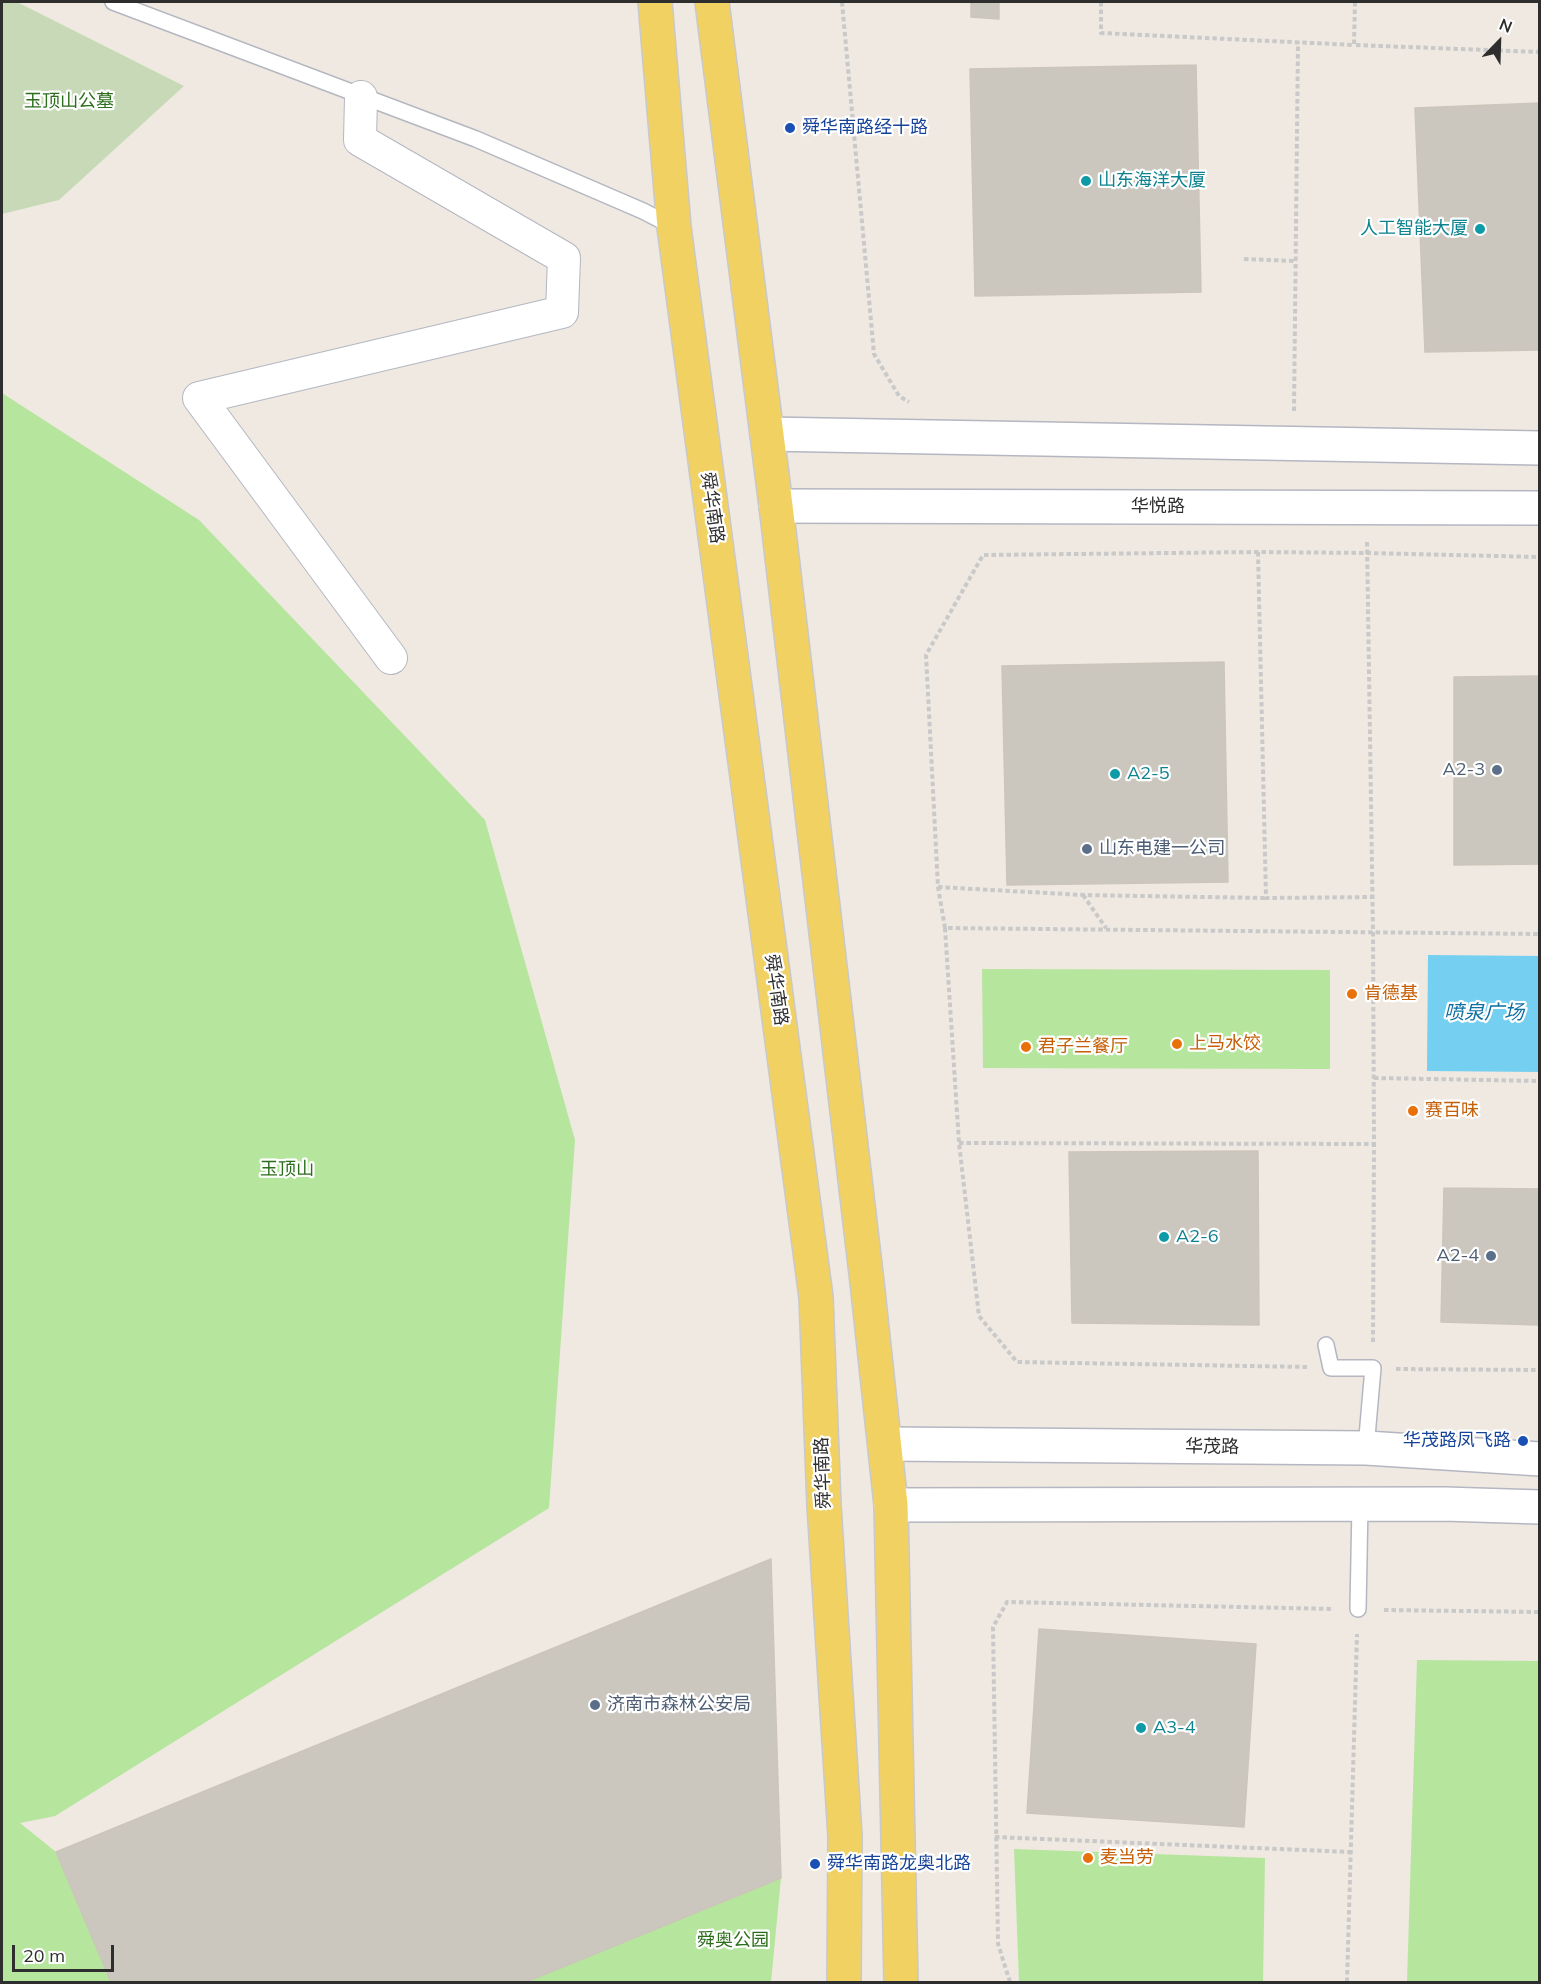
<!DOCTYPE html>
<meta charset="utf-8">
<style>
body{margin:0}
#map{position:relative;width:1541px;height:1984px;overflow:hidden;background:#efe9e1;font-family:Mulish,sans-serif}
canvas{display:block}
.frame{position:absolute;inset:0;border:3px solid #2e2e2e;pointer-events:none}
.north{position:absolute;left:1469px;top:12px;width:60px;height:60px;-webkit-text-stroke:4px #fff;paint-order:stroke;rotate:23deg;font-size:16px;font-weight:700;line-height:24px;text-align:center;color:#2e2e2e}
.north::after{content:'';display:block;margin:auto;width:21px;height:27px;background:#2e2e2e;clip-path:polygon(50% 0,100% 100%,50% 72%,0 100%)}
.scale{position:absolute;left:12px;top:1945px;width:102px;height:27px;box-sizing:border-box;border:3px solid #2e2e2e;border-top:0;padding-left:8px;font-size:18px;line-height:21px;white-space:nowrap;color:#2e2e2e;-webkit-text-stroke:4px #fff;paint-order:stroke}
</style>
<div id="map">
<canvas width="1541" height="1984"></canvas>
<div class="frame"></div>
<div class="north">N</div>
<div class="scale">20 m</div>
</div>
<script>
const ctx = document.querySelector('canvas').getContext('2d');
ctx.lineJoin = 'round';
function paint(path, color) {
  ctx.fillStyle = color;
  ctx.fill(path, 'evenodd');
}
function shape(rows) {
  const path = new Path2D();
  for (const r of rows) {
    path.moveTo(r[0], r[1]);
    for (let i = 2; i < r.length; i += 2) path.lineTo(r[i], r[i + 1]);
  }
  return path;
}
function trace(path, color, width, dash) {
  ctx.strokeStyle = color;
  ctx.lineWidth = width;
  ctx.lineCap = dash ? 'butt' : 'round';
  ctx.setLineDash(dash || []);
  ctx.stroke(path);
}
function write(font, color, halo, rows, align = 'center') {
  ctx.font = font + ' Mulish,"Noto Sans SC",sans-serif';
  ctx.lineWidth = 4.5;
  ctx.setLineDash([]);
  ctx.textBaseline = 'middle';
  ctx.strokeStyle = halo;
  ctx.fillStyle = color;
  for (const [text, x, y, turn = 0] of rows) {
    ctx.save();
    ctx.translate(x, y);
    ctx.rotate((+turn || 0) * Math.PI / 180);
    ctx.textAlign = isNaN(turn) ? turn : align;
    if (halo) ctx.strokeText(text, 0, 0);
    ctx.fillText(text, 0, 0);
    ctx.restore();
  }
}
const green = shape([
 [2,393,199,520,485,820,575,1140,549,1508,55,1816,20,1823,56,1852,111,1982,2,1982],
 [982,969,1330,970,1330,1069,983,1068],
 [1417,1660,1539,1661,1539,1982,1407,1982],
 [1014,1849,1265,1858,1263,1982,1019,1982],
 [781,1878,771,1982,526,1982]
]);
const cemetery = shape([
 [2,2,17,2,184,86,59,200,2,214]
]);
const water = shape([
 [1428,955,1539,956,1539,1072,1427,1071]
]);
const building = shape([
 [971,2,999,2,999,19,971,17,971,2],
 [1196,65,1201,292,975,296,970,69,1196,65],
 [1540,103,1540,350,1425,352,1415,108,1540,103],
 [1224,662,1228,882,1007,885,1002,666,1224,662],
 [1540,676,1540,864,1454,865,1454,677,1540,676],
 [1258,1151,1259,1325,1072,1323,1069,1152,1258,1151],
 [1444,1188,1540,1189,1540,1325,1441,1322,1444,1188],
 [771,1559,781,1878,526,1982,111,1982,56,1852,771,1559],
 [1039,1629,1256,1644,1244,1827,1027,1813,1039,1629]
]);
const path = shape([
 [842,2,874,354,899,396,909,402],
 [1101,2,1101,33,1354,45],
 [1355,2,1354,45,1540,52],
 [1244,259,1295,261],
 [1294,411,1298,42],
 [1258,552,1266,898,1373,897],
 [938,887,1083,895,1266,898],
 [1083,895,1106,928],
 [945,928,938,887,926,655,983,555,1258,552,1367,553,1540,557],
 [1374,1078,1540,1081],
 [959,1143,1374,1144,1373,932,1367,541],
 [1373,1342,1374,1144],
 [1307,1367,1017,1362,979,1316,959,1143,945,928,1540,934],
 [1396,1369,1540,1370],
 [1384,1610,1540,1612],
 [995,1837,1350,1852],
 [1010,1982,998,1944,993,1627,1007,1602,1334,1609],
 [1347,1982,1357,1634]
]);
const service = shape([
 [113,2,476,139,643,211,674,227],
 [1326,1345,1331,1368,1373,1368,1366,1448],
 [1358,1609,1360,1505]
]);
const minor = shape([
 [361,97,360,140,564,258,562,312,199,398,391,658]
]);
const tertiary = shape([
 [767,434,1540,448],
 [776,506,1540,508],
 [885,1444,1366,1448,1540,1459],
 [891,1505,1444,1504,1540,1507]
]);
const primary = shape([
 [655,2,674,227,816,1297,824,1505,845,1836,844,1982],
 [712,2,776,506,867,1282,891,1505,901,1982]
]);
const markers = [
 [790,128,6,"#1a4fb4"],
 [1086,181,6,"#0f9aa8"],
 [1480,229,6,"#0f9aa8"],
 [1497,770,6,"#5c6f8a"],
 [1115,774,6,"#0f9aa8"],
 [1087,849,6,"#5c6f8a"],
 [1352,994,6,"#e8710a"],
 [1177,1044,6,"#e8710a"],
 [1026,1047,6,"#e8710a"],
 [1413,1111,6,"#e8710a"],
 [1164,1237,6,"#0f9aa8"],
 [1491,1256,6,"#5c6f8a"],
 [1523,1441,6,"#1a4fb4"],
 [595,1705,6,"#5c6f8a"],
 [1141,1728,6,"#0f9aa8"],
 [1088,1858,6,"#e8710a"],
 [815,1864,6,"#1a4fb4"]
];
const parkNames = [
 ["玉顶山公墓",69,102],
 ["玉顶山",287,1170],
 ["舜奥公园",733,1941]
];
const transitNames = [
 ["舜华南路经十路",802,128],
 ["华茂路凤飞路",1511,1441,"right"],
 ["舜华南路龙奥北路",827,1864]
];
const cultureNames = [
 ["山东海洋大厦",1098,181],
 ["人工智能大厦",1468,229,"right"],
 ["A2-5",1127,774],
 ["A2-6",1176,1237],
 ["A3-4",1153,1728]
];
const streetNames = [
 ["华悦路",1158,507],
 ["舜华南路",712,508,82],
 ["舜华南路",776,990,82],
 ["华茂路",1212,1447,1],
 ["舜华南路",823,1473,-92]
];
const serviceNames = [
 ["A2-3",1485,770],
 ["山东电建一公司",1099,849,"left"],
 ["A2-4",1479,1256],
 ["济南市森林公安局",607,1705,"left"]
];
const foodNames = [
 ["肯德基",1364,994],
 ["上马水饺",1189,1044],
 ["君子兰餐厅",1038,1047],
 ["赛百味",1425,1111],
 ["麦当劳",1100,1858]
];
const waterNames = [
 ["喷泉广场",1484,1013]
];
paint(green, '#b6e59e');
paint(cemetery, '#c8d9b8');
paint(water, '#75cff0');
paint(building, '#cbc7bf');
trace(building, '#cbc5ba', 1.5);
trace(service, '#b4b7c1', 18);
trace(minor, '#b4b7c1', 34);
trace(tertiary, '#b4b7c1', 36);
trace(primary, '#c9c9c9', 36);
trace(path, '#c9c9c9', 4, [4.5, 3]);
trace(service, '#fff', 15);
trace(minor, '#fff', 32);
trace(tertiary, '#fff', 33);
trace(primary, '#f2d163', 33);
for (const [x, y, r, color] of markers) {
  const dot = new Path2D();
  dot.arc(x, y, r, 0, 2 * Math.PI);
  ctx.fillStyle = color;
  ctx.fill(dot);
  trace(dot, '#fff', 2);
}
write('18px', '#2c6e1b', '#fff', parkNames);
write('18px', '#164399', '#fff', transitNames, 'left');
write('18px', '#0d838f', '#fff', cultureNames, 'left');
write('18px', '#2e2e2e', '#fff', streetNames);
write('18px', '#4e5e75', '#fff', serviceNames, 'right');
write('18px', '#c56008', '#fff', foodNames, 'left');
write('italic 20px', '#0d6fa3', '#fff', waterNames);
</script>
